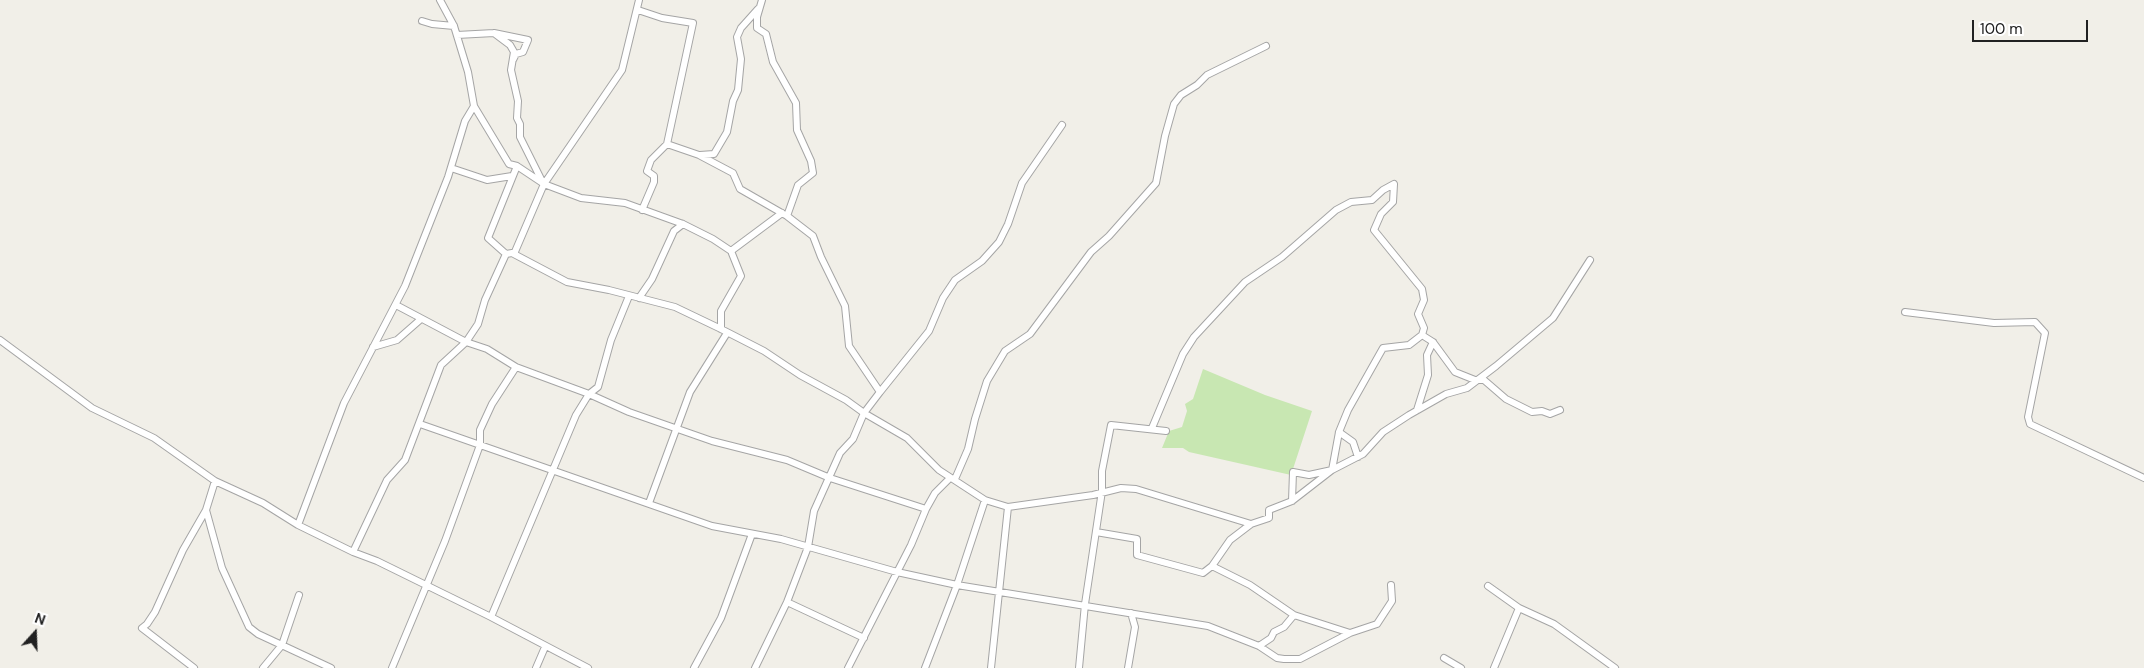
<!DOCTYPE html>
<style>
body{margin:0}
#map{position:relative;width:2144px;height:668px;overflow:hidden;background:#f1efe8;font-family:"DM Sans",sans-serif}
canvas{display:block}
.north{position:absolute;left:10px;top:608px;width:50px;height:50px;-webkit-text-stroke:4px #fff;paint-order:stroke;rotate:20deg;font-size:14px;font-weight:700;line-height:20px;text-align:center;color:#212121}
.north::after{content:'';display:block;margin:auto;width:18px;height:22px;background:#212121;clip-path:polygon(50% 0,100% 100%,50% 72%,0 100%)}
.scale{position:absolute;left:1972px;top:20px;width:116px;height:22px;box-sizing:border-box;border:2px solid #212121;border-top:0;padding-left:6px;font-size:15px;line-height:18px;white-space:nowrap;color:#212121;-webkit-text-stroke:4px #fff;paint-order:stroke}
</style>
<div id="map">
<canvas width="2144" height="668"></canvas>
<div class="north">N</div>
<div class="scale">100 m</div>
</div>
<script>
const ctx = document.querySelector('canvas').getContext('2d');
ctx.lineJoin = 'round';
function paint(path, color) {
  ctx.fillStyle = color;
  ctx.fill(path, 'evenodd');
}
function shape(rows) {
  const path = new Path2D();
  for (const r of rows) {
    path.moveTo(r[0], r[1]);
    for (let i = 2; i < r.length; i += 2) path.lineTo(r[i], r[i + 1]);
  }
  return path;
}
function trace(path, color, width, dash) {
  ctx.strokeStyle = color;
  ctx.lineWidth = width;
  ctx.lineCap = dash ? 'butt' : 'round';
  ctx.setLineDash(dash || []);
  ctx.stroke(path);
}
const grass = shape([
 [1203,369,1265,395,1312,411,1291,475,1189,452,1183,448,1162,448,1169,431,1182,427,1187,411,1185,404,1193,399]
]);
const street = shape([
 [440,0,454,26,468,72,474,106,509,164,517,166,544,184,581,198,625,203,683,224,713,239,731,251,741,276,721,311,721,329],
 [762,0,757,17,757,28,766,34,773,62,796,103,797,130,811,161,813,173,798,185,787,216],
 [638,10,662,18,693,23,667,144],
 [422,21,432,24,454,26],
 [494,33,528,40,523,52,516,54,513,60],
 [457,35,494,33,510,45,514,52,511,70,518,101,517,118,520,124,520,137,543,183],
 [700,155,714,154,727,132,733,101,738,90,741,59,737,37,741,28,758,9],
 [517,166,488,238,506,254,512,253,567,282,609,290,675,307,721,329,764,351,800,375,846,400,864,413,907,438,939,470,985,500,1008,507,1093,495,1121,488,1136,489,1251,524],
 [451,168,487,180,512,176],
 [642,210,654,182,654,176,647,171,651,160,667,144,699,155,733,173,740,189,787,216,813,236,821,257,845,306,849,346,880,392,864,413,853,439,840,453,814,511,808,547,787,602,755,668],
 [731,251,782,213],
 [514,254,544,184,622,70,639,0],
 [639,298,652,279,674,231,683,224],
 [396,305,466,342,487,349,516,367,589,394,629,412,712,441,787,460,830,478,926,509],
 [1905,312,1994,323,2035,322,2045,333,2028,417,2030,424,2144,478],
 [1422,335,1433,342,1455,372,1475,380,1484,380,1506,399,1532,412,1542,411,1550,414,1560,410],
 [0,340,92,408,154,438,215,481,263,503,298,525,353,552,377,561,491,617,588,668],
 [373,347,397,340,421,319],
 [880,392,929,331,943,298,955,280,982,261,999,242,1008,224,1022,183,1062,125],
 [1417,410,1428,375,1427,355,1433,342],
 [420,424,712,526,781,539,897,572,957,585,1208,626,1259,646,1277,658,1284,659,1300,659,1350,633,1377,624,1392,601,1391,585],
 [1152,428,1183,354,1194,337,1245,282,1282,257,1336,210,1351,202,1372,200,1383,190,1394,184,1393,202,1381,214,1374,230,1422,289,1424,300,1418,314,1424,328,1422,335,1409,345,1383,348,1348,410,1339,432,1332,470,1309,475,1293,472,1292,501],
 [1339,432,1353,442,1358,457],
 [955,479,968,449,975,419,987,381,1005,351,1030,334,1091,252,1109,236,1156,183,1165,136,1174,104,1181,95,1197,85,1207,75,1266,46],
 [215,481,206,510,222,568,249,627,258,634,331,668],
 [649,503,690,392,727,333],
 [298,525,344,403,405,286,448,177,465,121,474,106],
 [1096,532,1137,539,1137,555,1203,573,1212,566,1230,540,1251,524,1269,518,1269,510,1292,501,1332,470,1363,454,1383,432,1409,415,1446,394,1467,388,1496,366,1553,318,1590,260],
 [353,552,387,480,405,460,441,365,466,342,478,324,485,300,506,254],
 [1212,566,1250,585,1294,615],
 [1488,586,1519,608,1554,624,1615,668],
 [787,602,864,638],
 [491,617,576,415,589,394,598,387,611,340,629,296],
 [1259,646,1271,638,1274,632,1284,627,1294,615,1350,633],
 [1444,658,1461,668],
 [194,668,142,628,147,624,155,612,183,550,206,510],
 [263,668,282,645,299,595],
 [392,668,445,541,480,445,480,430,492,404,516,367],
 [536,668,545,647],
 [694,668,721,618,752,534],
 [848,668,911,545,926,509,935,493,950,478],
 [925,668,957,585,985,500],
 [991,668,1008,507],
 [1079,668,1085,604,1102,491,1102,471,1111,425,1166,431],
 [1128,668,1135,627,1131,613],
 [1494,668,1519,608]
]);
paint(grass, '#c8e7b2');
trace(street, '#a5a5a5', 8);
trace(street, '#fff', 6);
</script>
